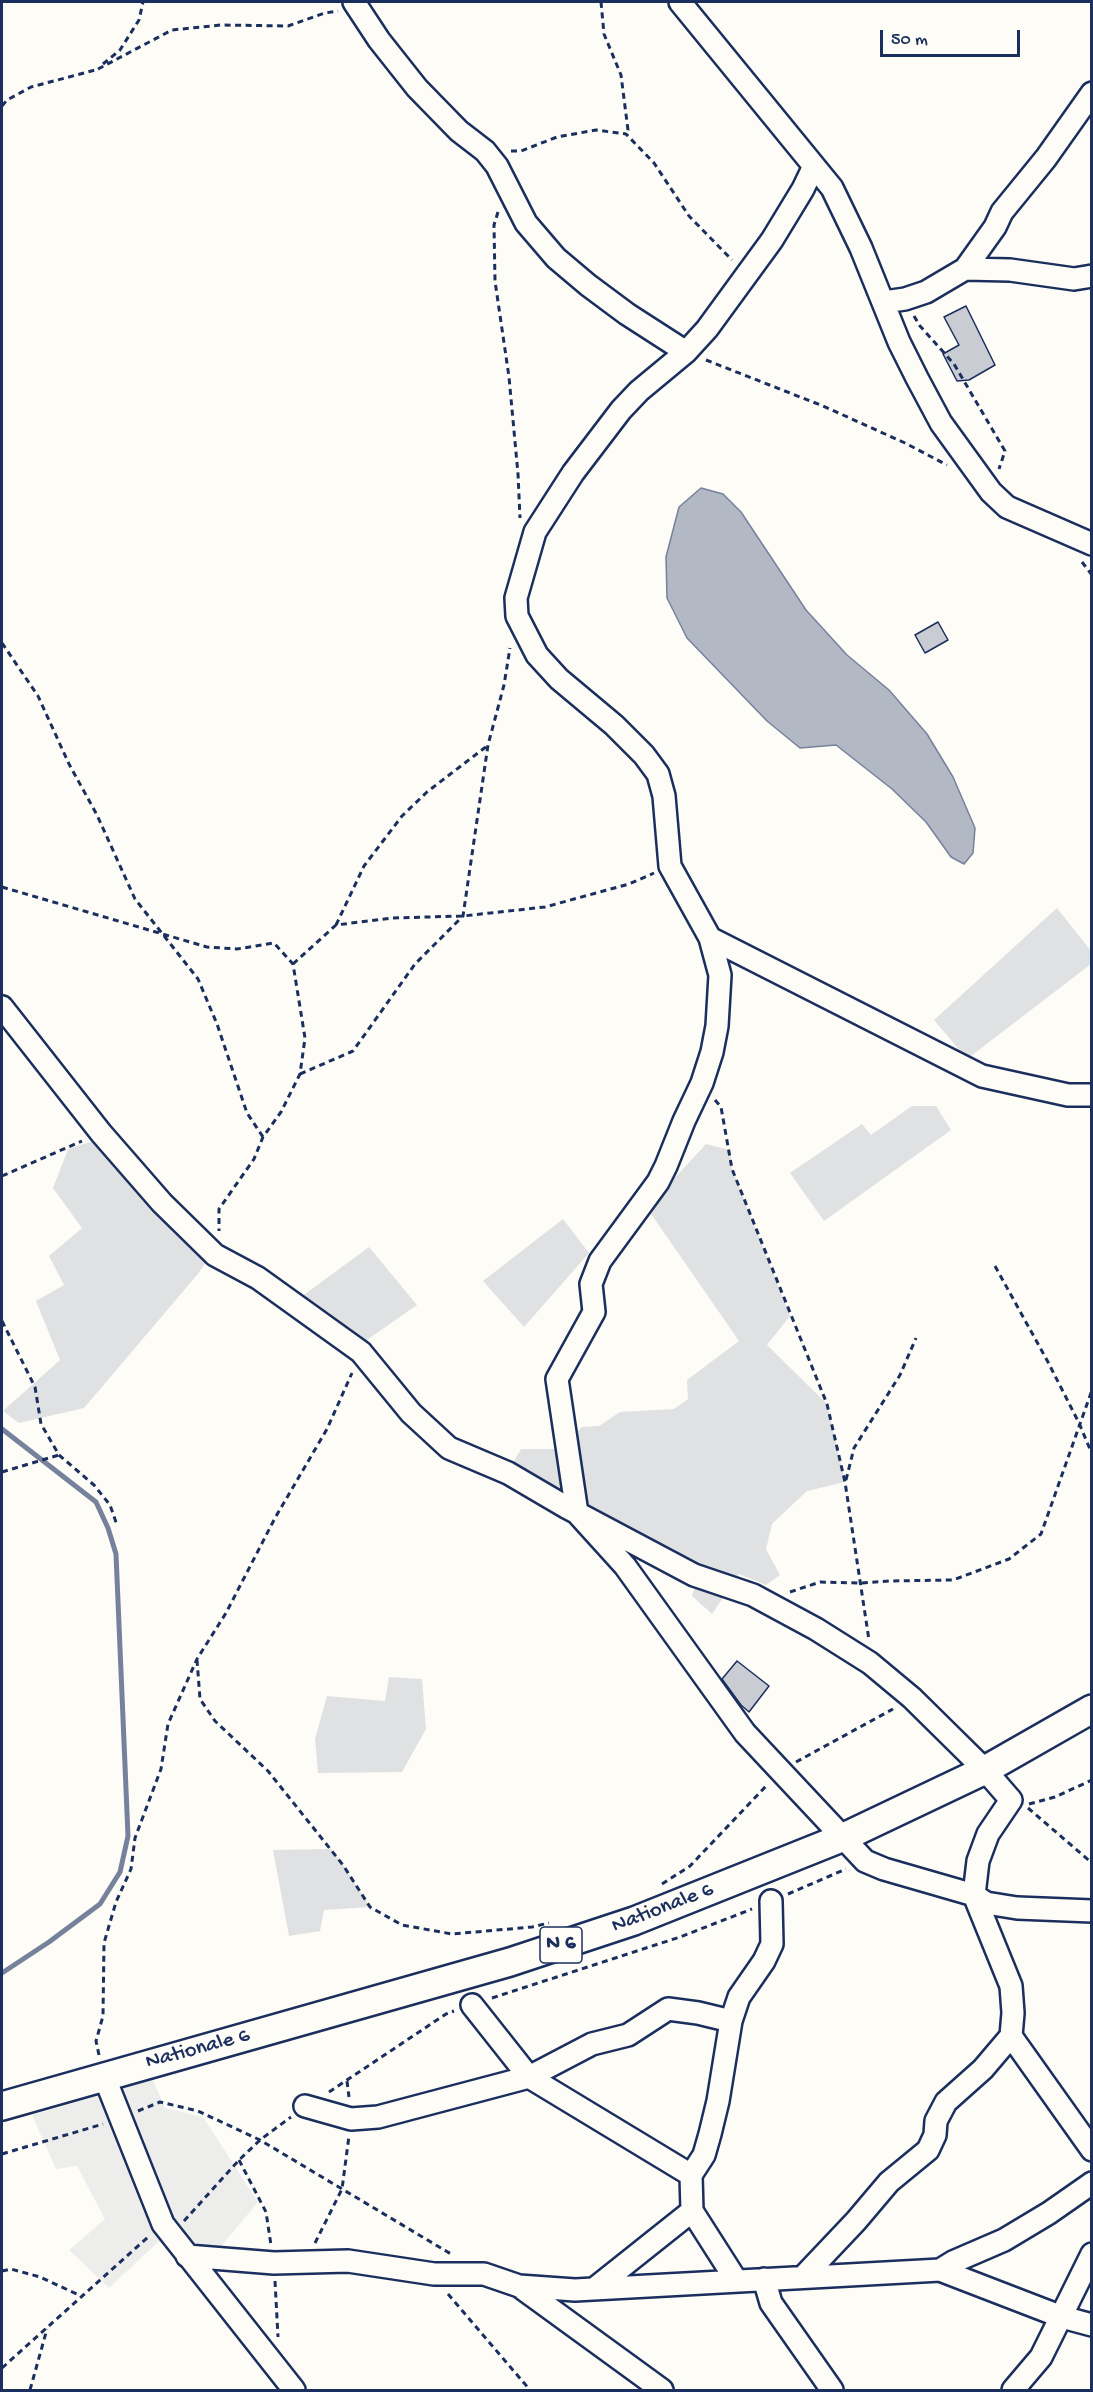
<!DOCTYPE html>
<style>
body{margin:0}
#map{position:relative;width:1093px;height:2392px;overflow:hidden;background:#fdfcf7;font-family:"Gochi Hand",sans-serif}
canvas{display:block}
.frame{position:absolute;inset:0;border:3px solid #1b2f5e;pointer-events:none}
.scale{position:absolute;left:880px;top:30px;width:140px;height:27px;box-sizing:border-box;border:3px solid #1b2f5e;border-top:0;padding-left:8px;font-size:18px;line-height:21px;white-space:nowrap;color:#1b2f5e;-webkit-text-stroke:4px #fdfcf7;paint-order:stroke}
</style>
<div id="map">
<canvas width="1093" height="2392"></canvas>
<div class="frame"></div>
<div class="scale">50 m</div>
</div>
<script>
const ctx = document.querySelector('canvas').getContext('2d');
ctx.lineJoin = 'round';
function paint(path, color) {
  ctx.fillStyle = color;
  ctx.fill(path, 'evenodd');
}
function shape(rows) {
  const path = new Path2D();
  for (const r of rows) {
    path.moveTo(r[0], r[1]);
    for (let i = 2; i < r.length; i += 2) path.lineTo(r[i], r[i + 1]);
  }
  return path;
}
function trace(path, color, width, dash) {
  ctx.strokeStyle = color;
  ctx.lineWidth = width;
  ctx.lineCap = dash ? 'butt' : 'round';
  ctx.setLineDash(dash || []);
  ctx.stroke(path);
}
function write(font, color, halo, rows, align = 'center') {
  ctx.font = font + ' "Gochi Hand",sans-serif';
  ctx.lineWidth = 5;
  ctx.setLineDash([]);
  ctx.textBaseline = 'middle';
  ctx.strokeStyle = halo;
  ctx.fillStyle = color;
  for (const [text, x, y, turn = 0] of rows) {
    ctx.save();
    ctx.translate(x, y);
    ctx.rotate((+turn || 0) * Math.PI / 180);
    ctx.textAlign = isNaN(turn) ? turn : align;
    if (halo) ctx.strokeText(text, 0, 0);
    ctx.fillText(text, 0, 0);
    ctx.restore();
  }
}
const built = shape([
 [153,2080,165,2108,203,2117,258,2202,214,2255,191,2256,158,2242,109,2288,69,2250,105,2219,77,2166,56,2169,32,2115]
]);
const green = shape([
 [1057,908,1091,951,1091,964,967,1059,934,1020],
 [912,1106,936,1106,951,1130,824,1221,790,1173,862,1124,871,1135],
 [99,1139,213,1253,197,1275,84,1408,19,1423,3,1411,60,1360,36,1301,64,1285,49,1256,82,1228,53,1188,68,1149],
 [706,1144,730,1150,732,1169,790,1316,767,1345,827,1404,845,1482,807,1491,772,1524,766,1549,780,1575,766,1585,739,1574,712,1614,692,1596,696,1581,510,1468,521,1449,561,1449,582,1427,599,1426,620,1412,674,1409,688,1399,687,1380,739,1341,647,1208],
 [563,1219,589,1253,524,1327,483,1281],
 [369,1247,417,1305,361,1344,297,1300],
 [389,1677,422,1679,426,1729,402,1772,318,1773,315,1739,327,1696,385,1701],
 [331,1849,343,1865,370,1907,324,1910,320,1931,289,1936,273,1850]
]);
const water = shape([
 [701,488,723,494,741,512,806,610,847,655,889,690,927,734,953,777,975,828,973,853,964,864,951,857,926,822,892,789,836,745,800,748,767,721,687,638,667,598,666,557,679,507,701,488]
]);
const stream = shape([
 [2,1429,96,1502,108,1528,116,1554,128,1836,120,1872,100,1904,49,1942,2,1973]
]);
const building = shape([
 [966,306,995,365,969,380,957,381,943,354,959,345,944,317,966,306],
 [938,622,948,640,925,653,915,635,938,622],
 [737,1661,769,1686,749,1712,741,1705,722,1679,737,1661]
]);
const path = shape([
 [601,2,604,34,621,75,628,130,626,134],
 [103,64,120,50,139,20,143,2],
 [98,69,172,30,221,25,288,26,325,13,338,11],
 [2,106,7,100,31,87,99,69],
 [511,151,521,151,557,137,596,130,626,134,654,163,689,216,732,260],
 [498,212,494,225,495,281,509,377,518,474,520,518],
 [914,316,920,326,954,364,1005,451,999,469],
 [706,360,823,406,905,443,947,465],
 [1082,562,1092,575],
 [2,643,38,696,69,764,97,815,135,899,198,979,217,1024,247,1113,263,1137],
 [2,887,207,947,237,949,274,943,293,964,305,1038,300,1074,281,1112,263,1137,254,1159,219,1209,219,1231],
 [336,925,364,866,402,816,427,792,487,746],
 [293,964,336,925,392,918,463,916,545,907,629,884,654,873],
 [300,1074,353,1051,415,964,463,916,488,745,504,685,510,648],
 [715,1100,721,1107,732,1169,827,1404,845,1482,869,1640],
 [2,1176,82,1141],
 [995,1266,1048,1362,1079,1423,1092,1454],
 [2,1321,35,1387,41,1424,59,1455,94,1485,110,1505,117,1525],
 [2,1472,59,1455],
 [846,1480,854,1448,900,1375,916,1338],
 [790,1592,820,1582,862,1583,890,1581,953,1580,1009,1559,1041,1534,1092,1390],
 [197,1660,200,1699,215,1721,268,1771,343,1865,370,1907,402,1925,452,1934,532,1927,549,1923],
 [796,1762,893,1709],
 [1029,1804,1055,1797,1092,1780],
 [1028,1808,1092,1863],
 [662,1884,690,1866,768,1784],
 [788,1894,846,1869],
 [492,1998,680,1937,752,1909],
 [99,2055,96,2041,103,2016,104,1943,116,1902,131,1869,135,1838,161,1769,168,1724,197,1659,226,1613,275,1518,327,1429,352,1373],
 [347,2081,349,2097],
 [329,2092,446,2014,454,2011],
 [138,2111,160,2102,198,2111,243,2132,260,2140,451,2254],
 [2,2154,103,2124],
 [239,2160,266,2212,271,2245],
 [184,2221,239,2160,260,2140,291,2117],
 [315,2243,342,2189,349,2136],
 [2,2271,11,2269,40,2277,81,2296],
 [275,2281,278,2337],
 [448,2294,530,2390],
 [2,2368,148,2237],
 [30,2390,47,2329]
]);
const minor = shape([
 [354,2,379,40,417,88,459,131,485,151,497,166,526,223,556,258,588,285,627,314,686,352],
 [680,2,832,188,861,248,899,342,917,378,941,423,991,492,1007,507,1092,544],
 [814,166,803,189,772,240,707,329,686,352,639,391,621,410,573,473,535,532,516,598,517,616,537,655,559,679,614,725,644,755,658,774,664,796,670,866,710,938,720,975,717,1026,712,1052,702,1083,684,1121,666,1166,658,1182,600,1261,591,1284,594,1312,557,1379,577,1513,625,1566,745,1733,865,1861,884,1869,974,1895,986,1903,1017,1908,1092,1911],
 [965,269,995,227,1002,212,1046,158,1092,93],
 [884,302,905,299,926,292,965,269,1010,270,1074,279,1092,276],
 [710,938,982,1076,1068,1095,1092,1095],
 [2,1007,101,1133,162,1203,215,1255,258,1278,361,1352,411,1413,449,1448,508,1473,566,1507,694,1575,753,1595,816,1629,870,1663,912,1698,985,1770,1011,1800,988,1834,978,1861,974,1895,1011,1986,1013,2013,1011,2036,1092,2150],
 [472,2005,529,2077,691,2175],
 [104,2076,163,2224,294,2390],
 [305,2106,351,2119,378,2117,529,2077,592,2044,628,2035,668,2009,698,2013,731,2021],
 [692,2211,736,2280],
 [187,2256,274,2263,348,2261,434,2274,484,2274,519,2286,662,2390],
 [940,2270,953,2262,1004,2240,1049,2213,1092,2183],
 [803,2277,856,2221,889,2182,928,2150,935,2135,936,2121,946,2102,983,2069,1011,2036],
 [764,2279,771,2303,832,2390],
 [519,2286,575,2290,940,2270,1062,2317,1092,2325],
 [594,2289,692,2211,691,2175,704,2155,710,2134,718,2101,731,2021,739,1997,764,1961,772,1944,771,1901],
 [1013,2390,1041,2357,1092,2254]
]);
const major = shape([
 [2,2106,510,1962,634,1921,844,1837,985,1770,1092,1709]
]);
const shields = [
 [561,1945,42]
];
const shieldNames = [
 ["N 6",561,1945]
];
const streetNames = [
 ["Nationale 6",663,1909,-21],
 ["Nationale 6",198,2050,-15]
];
paint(built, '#edeeec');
paint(green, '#e0e1e3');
paint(water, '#b3b8c5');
trace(water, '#76819c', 1.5);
trace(stream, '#76819c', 5);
paint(building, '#c9ccd3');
trace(building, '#1b2f5e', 1.5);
trace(minor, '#1b2f5e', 26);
trace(major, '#1b2f5e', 32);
trace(path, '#1b2f5e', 3, [6, 4.5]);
trace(minor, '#fdfcf7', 21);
trace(major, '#fdfcf7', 27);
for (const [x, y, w] of shields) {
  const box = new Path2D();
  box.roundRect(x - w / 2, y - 18, w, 36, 4.5);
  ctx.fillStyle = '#fdfcf7';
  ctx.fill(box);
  trace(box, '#1b2f5e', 1.5);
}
write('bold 21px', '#1b2f5e', null, shieldNames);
write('22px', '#1b2f5e', '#fdfcf7', streetNames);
</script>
